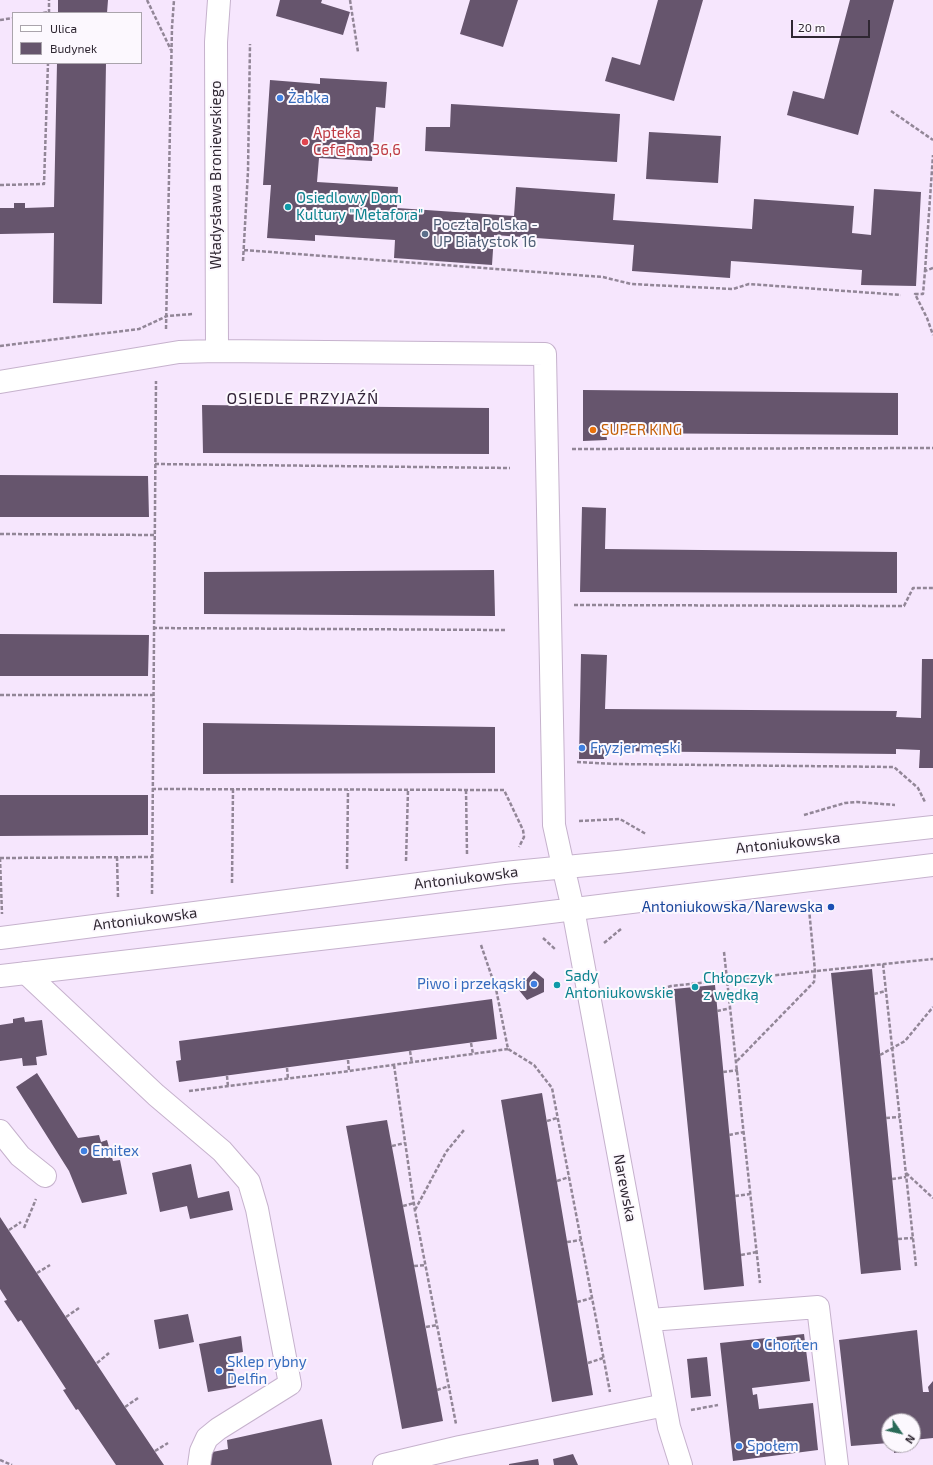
<!DOCTYPE html>
<meta charset="utf-8">
<style>
body{margin:0}
#map{position:relative;width:933px;height:1465px;overflow:hidden;background:#f6e6fd;font-family:"Exo 2",sans-serif}
canvas{display:block}
.legend{position:absolute;left:12px;top:12px;width:130px;height:52px;box-sizing:border-box;background:#fcf8fe;border:1px solid #aaa4ac;margin:0;padding:5px 7px;list-style:none;font-size:12px;color:#2f2732}
.legend li{display:flex;align-items:center;gap:8px;height:20px}
.legend b{width:20px;border:1px solid #aaa4ac}
.north{position:absolute;left:881px;top:1413px;width:40px;height:40px;box-sizing:border-box;background:#fcf8fe;border:1px solid #aaa4ac;border-radius:50%;rotate:124deg;font-size:11px;font-weight:700;line-height:16px;text-align:center;color:#2f2732}
.north::after{content:'';display:block;margin:auto;width:14px;height:18px;background:#2a6a58;clip-path:polygon(50% 0,100% 100%,50% 72%,0 100%)}
.scale{position:absolute;left:791px;top:20px;width:79px;height:18px;box-sizing:border-box;border:2px solid #2f2732;border-top:0;padding-left:5px;font-size:12px;line-height:14px;white-space:nowrap;color:#2f2732;-webkit-text-stroke:3px #fcf8fe;paint-order:stroke}
</style>
<div id="map">
<canvas width="933" height="1465"></canvas>
<ul class="legend">
<li><b style="height:5px;background:#fff"></b>Ulica</li>
<li><b style="height:11px;background:#66556d"></b>Budynek</li>
</ul>
<div class="north">N</div>
<div class="scale">20 m</div>
</div>
<script>
const ctx = document.querySelector('canvas').getContext('2d');
ctx.lineJoin = 'round';
function paint(path, color) {
  ctx.fillStyle = color;
  ctx.fill(path, 'evenodd');
}
function shape(rows) {
  const path = new Path2D();
  for (const r of rows) {
    path.moveTo(r[0], r[1]);
    for (let i = 2; i < r.length; i += 2) path.lineTo(r[i], r[i + 1]);
  }
  return path;
}
function trace(path, color, width, dash) {
  ctx.strokeStyle = color;
  ctx.lineWidth = width;
  ctx.lineCap = dash ? 'butt' : 'round';
  ctx.setLineDash(dash || []);
  ctx.stroke(path);
}
function write(font, color, halo, rows, align = 'center') {
  ctx.font = font + ' "Exo 2",sans-serif';
  ctx.lineWidth = 4;
  ctx.setLineDash([]);
  ctx.textBaseline = 'middle';
  ctx.strokeStyle = halo;
  ctx.fillStyle = color;
  for (const [text, x, y, turn = 0] of rows) {
    ctx.save();
    ctx.translate(x, y);
    ctx.rotate((+turn || 0) * Math.PI / 180);
    ctx.textAlign = isNaN(turn) ? turn : align;
    if (halo) ctx.strokeText(text, 0, 0);
    ctx.fillText(text, 0, 0);
    ctx.restore();
  }
}
const building = shape([
 [58,0,108,0,107,13,58,13],
 [280,0,322,0,321,3,350,12,343,35,276,16],
 [470,0,518,0,503,47,460,34],
 [658,0,703,0,674,101,605,81,612,57,640,65],
 [850,0,894,0,858,135,787,115,793,91,824,99],
 [57,63,106,63,102,304,53,303,54,233,0,234,0,208,14,208,14,203,25,203,25,208,54,207],
 [320,78,387,82,385,108,376,107,372,161,319,158,317,182,398,187,397,208,514,216,516,187,615,194,613,220,752,229,754,199,854,206,852,233,871,235,874,189,921,192,916,286,861,285,862,270,731,261,730,278,632,271,634,245,494,235,492,265,394,258,395,240,315,235,315,241,267,238,271,185,263,185,270,80,320,84],
 [451,104,620,114,617,162,425,151,426,127,450,127],
 [649,132,721,136,718,183,646,179],
 [583,390,898,393,898,435,606,433,607,440,583,441],
 [202,405,489,408,489,454,203,453],
 [0,475,148,476,149,517,0,517],
 [582,507,606,508,605,549,897,552,897,593,580,592],
 [494,570,495,616,204,614,204,572],
 [0,634,149,635,148,676,0,676],
 [581,654,607,655,605,709,897,711,896,717,921,718,922,659,933,659,933,768,919,768,920,750,896,749,896,754,604,751,604,759,579,759],
 [203,723,495,727,495,773,203,774],
 [0,795,148,795,148,835,0,836],
 [872,969,901,1270,861,1274,831,973],
 [534,971,544,979,544,992,527,1000,518,989],
 [715,985,744,1286,704,1290,674,989],
 [492,999,497,1039,179,1082,176,1061,181,1060,179,1041],
 [24,1017,25,1022,42,1020,47,1055,36,1057,37,1065,23,1066,22,1058,0,1061,0,1025,13,1023,13,1019],
 [37,1073,78,1138,99,1135,101,1142,107,1140,113,1161,120,1160,127,1194,82,1203,69,1171,16,1087],
 [542,1093,593,1395,552,1402,501,1100],
 [387,1120,443,1421,402,1429,346,1126],
 [191,1164,198,1198,229,1191,233,1210,190,1219,187,1206,160,1212,152,1173],
 [0,1217,125,1407,164,1465,116,1465,78,1409,76,1410,63,1390,66,1389,21,1320,18,1322,4,1301,7,1300,0,1289],
 [188,1314,194,1342,159,1349,154,1320],
 [917,1330,923,1392,929,1392,928,1387,933,1381,933,1438,913,1440,913,1421,889,1421,889,1443,851,1446,839,1340],
 [804,1334,810,1381,752,1388,753,1395,757,1394,759,1409,813,1403,818,1450,733,1461,720,1343],
 [241,1336,243,1352,231,1354,236,1387,208,1392,199,1344],
 [707,1357,711,1396,691,1398,687,1359],
 [322,1419,332,1465,209,1465,207,1453,228,1449,227,1440],
 [894,1445,907,1445,907,1451,894,1453],
 [573,1454,578,1465,554,1465,553,1459],
 [538,1459,539,1465,509,1465,509,1464]
]);
const path = shape([
 [147,0,171,50],
 [350,0,358,52],
 [43,13,49,12],
 [49,13,49,0],
 [0,20,13,18],
 [891,111,933,140],
 [0,185,44,184,48,63],
 [244,250,603,277,631,284,733,289,749,284,901,295],
 [243,261,248,171,250,44],
 [933,268,925,271,923,294,915,294,927,318,933,335],
 [925,271,933,155],
 [166,329,172,27,174,0],
 [0,346,139,329,167,316,193,314],
 [572,449,933,448],
 [155,464,510,468],
 [0,534,154,535],
 [574,605,904,606,913,588,933,588],
 [153,628,505,630],
 [0,695,153,695],
 [577,762,614,764,894,767,918,788,925,802],
 [152,789,504,790,523,830,524,837,519,847],
 [466,790,467,854],
 [804,815,845,803,857,802,895,805],
 [579,821,620,819,646,834],
 [117,857,118,898],
 [0,858,152,857],
 [0,858,2,914],
 [406,861,408,790],
 [347,869,348,790],
 [232,883,233,789],
 [152,894,156,381],
 [543,938,555,949],
 [604,943,621,929],
 [481,945,496,989,508,1049,534,1065,552,1088,610,1392],
 [724,952,760,1283],
 [883,964,916,1266],
 [874,994,886,991],
 [615,997,659,990,671,986,933,959],
 [717,1011,731,1008],
 [471,1043,473,1054],
 [410,1051,412,1063],
 [880,1055,905,1041,933,1007],
 [348,1060,349,1071],
 [737,1061,814,982,815,971,809,909],
 [394,1065,415,1211,456,1424],
 [287,1068,288,1079],
 [723,1072,738,1070],
 [227,1076,228,1087],
 [189,1091,349,1071,508,1049],
 [886,1118,900,1117],
 [547,1121,557,1118],
 [729,1135,744,1132],
 [392,1146,405,1143],
 [906,1173,933,1198],
 [892,1179,906,1177],
 [557,1181,569,1177],
 [735,1196,750,1194],
 [403,1206,414,1203],
 [415,1210,446,1152,464,1130],
 [24,1228,36,1199],
 [9,1230,21,1222],
 [898,1239,913,1238],
 [567,1242,581,1240],
 [741,1255,757,1252],
 [414,1266,426,1265],
 [37,1273,50,1265],
 [577,1302,592,1298],
 [66,1317,79,1308],
 [426,1327,437,1325],
 [97,1363,109,1353],
 [588,1363,603,1358],
 [437,1390,449,1386],
 [125,1407,138,1398],
 [691,1410,718,1405],
 [155,1451,168,1443],
 [0,1460,12,1465]
]);
const minor = shape([
 [217,351,216,42,219,0],
 [0,382,179,352,217,351,545,354,554,825,563,866],
 [573,909,669,1427,681,1465],
 [26,973,156,1095,222,1151,249,1182,257,1209,290,1384,218,1429,207,1438,201,1451,199,1465],
 [0,1131,20,1156,45,1176],
 [650,1320,818,1307,837,1465],
 [384,1465,460,1447,665,1405]
]);
const major = shape([
 [563,866,573,909],
 [0,938,504,873,618,862,933,827],
 [0,976,510,917,933,865]
]);
const markers = [
 [280,98,4,"#3f7fe0"],
 [305,142,4,"#e0444e"],
 [288,207,4,"#0f9aa8"],
 [425,234,4,"#5c6f8a"],
 [593,430,4,"#e8710a"],
 [582,748,4,"#3f7fe0"],
 [831,907,4,"#1a4fb4"],
 [534,984,4,"#3f7fe0"],
 [557,985,4,"#0f9aa8"],
 [695,987,4,"#0f9aa8"],
 [84,1151,4,"#3f7fe0"],
 [756,1345,4,"#3f7fe0"],
 [219,1371,4,"#3f7fe0"],
 [739,1446,4,"#3f7fe0"]
];
const shopNames = [
 ["Żabka",288,98],
 ["Fryzjer męski",590,748],
 ["Piwo i przekąski",526,984,"right"],
 ["Emitex",92,1151],
 ["Chorten",764,1345],
 ["Sklep rybny",227,1362],
 ["Delfin",227,1379],
 ["Społem",747,1446]
];
const healthNames = [
 ["Apteka",313,133],
 ["Cef@Rm 36,6",313,150]
];
const streetNames = [
 ["Władysława Broniewskiego",216,175,-90],
 ["Antoniukowska",788,843,-6],
 ["Antoniukowska",466,878,-7],
 ["Antoniukowska",145,919,-7],
 ["Narewska",625,1188,79]
];
const cultureNames = [
 ["Osiedlowy Dom",296,198],
 ["Kultury \"Metafora\"",296,215],
 ["Sady",565,976],
 ["Antoniukowskie",565,993],
 ["Chłopczyk",703,978],
 ["z wędką",703,995]
];
const serviceNames = [
 ["Poczta Polska -",433,225],
 ["UP Białystok 16",433,242]
];
const foodNames = [
 ["SUPER KING",601,430]
];
const transitNames = [
 ["Antoniukowska/Narewska",823,907]
];
const neighbourhoodNames = [
 ["OSIEDLE PRZYJAŹŃ",303,399]
];
paint(building, '#66556d');
trace(minor, '#c6b2cd', 24);
trace(major, '#c6b2cd', 24);
trace(path, '#928697', 2.5, [4, 2]);
trace(minor, '#fff', 22);
trace(major, '#fff', 22);
for (const [x, y, r, color] of markers) {
  const dot = new Path2D();
  dot.arc(x, y, r, 0, 2 * Math.PI);
  ctx.fillStyle = color;
  ctx.fill(dot);
  trace(dot, '#fcf8fe', 1.5);
}
write('15px', '#366cbe', '#fcf8fe', shopNames, 'left');
write('15px', '#be3a42', '#fcf8fe', healthNames, 'left');
write('15px', '#2f2732', '#fcf8fe', streetNames);
write('15px', '#0d838f', '#fcf8fe', cultureNames, 'left');
write('15px', '#4e5e75', '#fcf8fe', serviceNames, 'left');
write('15px', '#c56008', '#fcf8fe', foodNames, 'left');
write('15px', '#164399', '#fcf8fe', transitNames, 'right');
ctx.letterSpacing = '1px';
write('16px', '#332439', '#fcf8fe', neighbourhoodNames);
ctx.letterSpacing = '0px';
</script>
